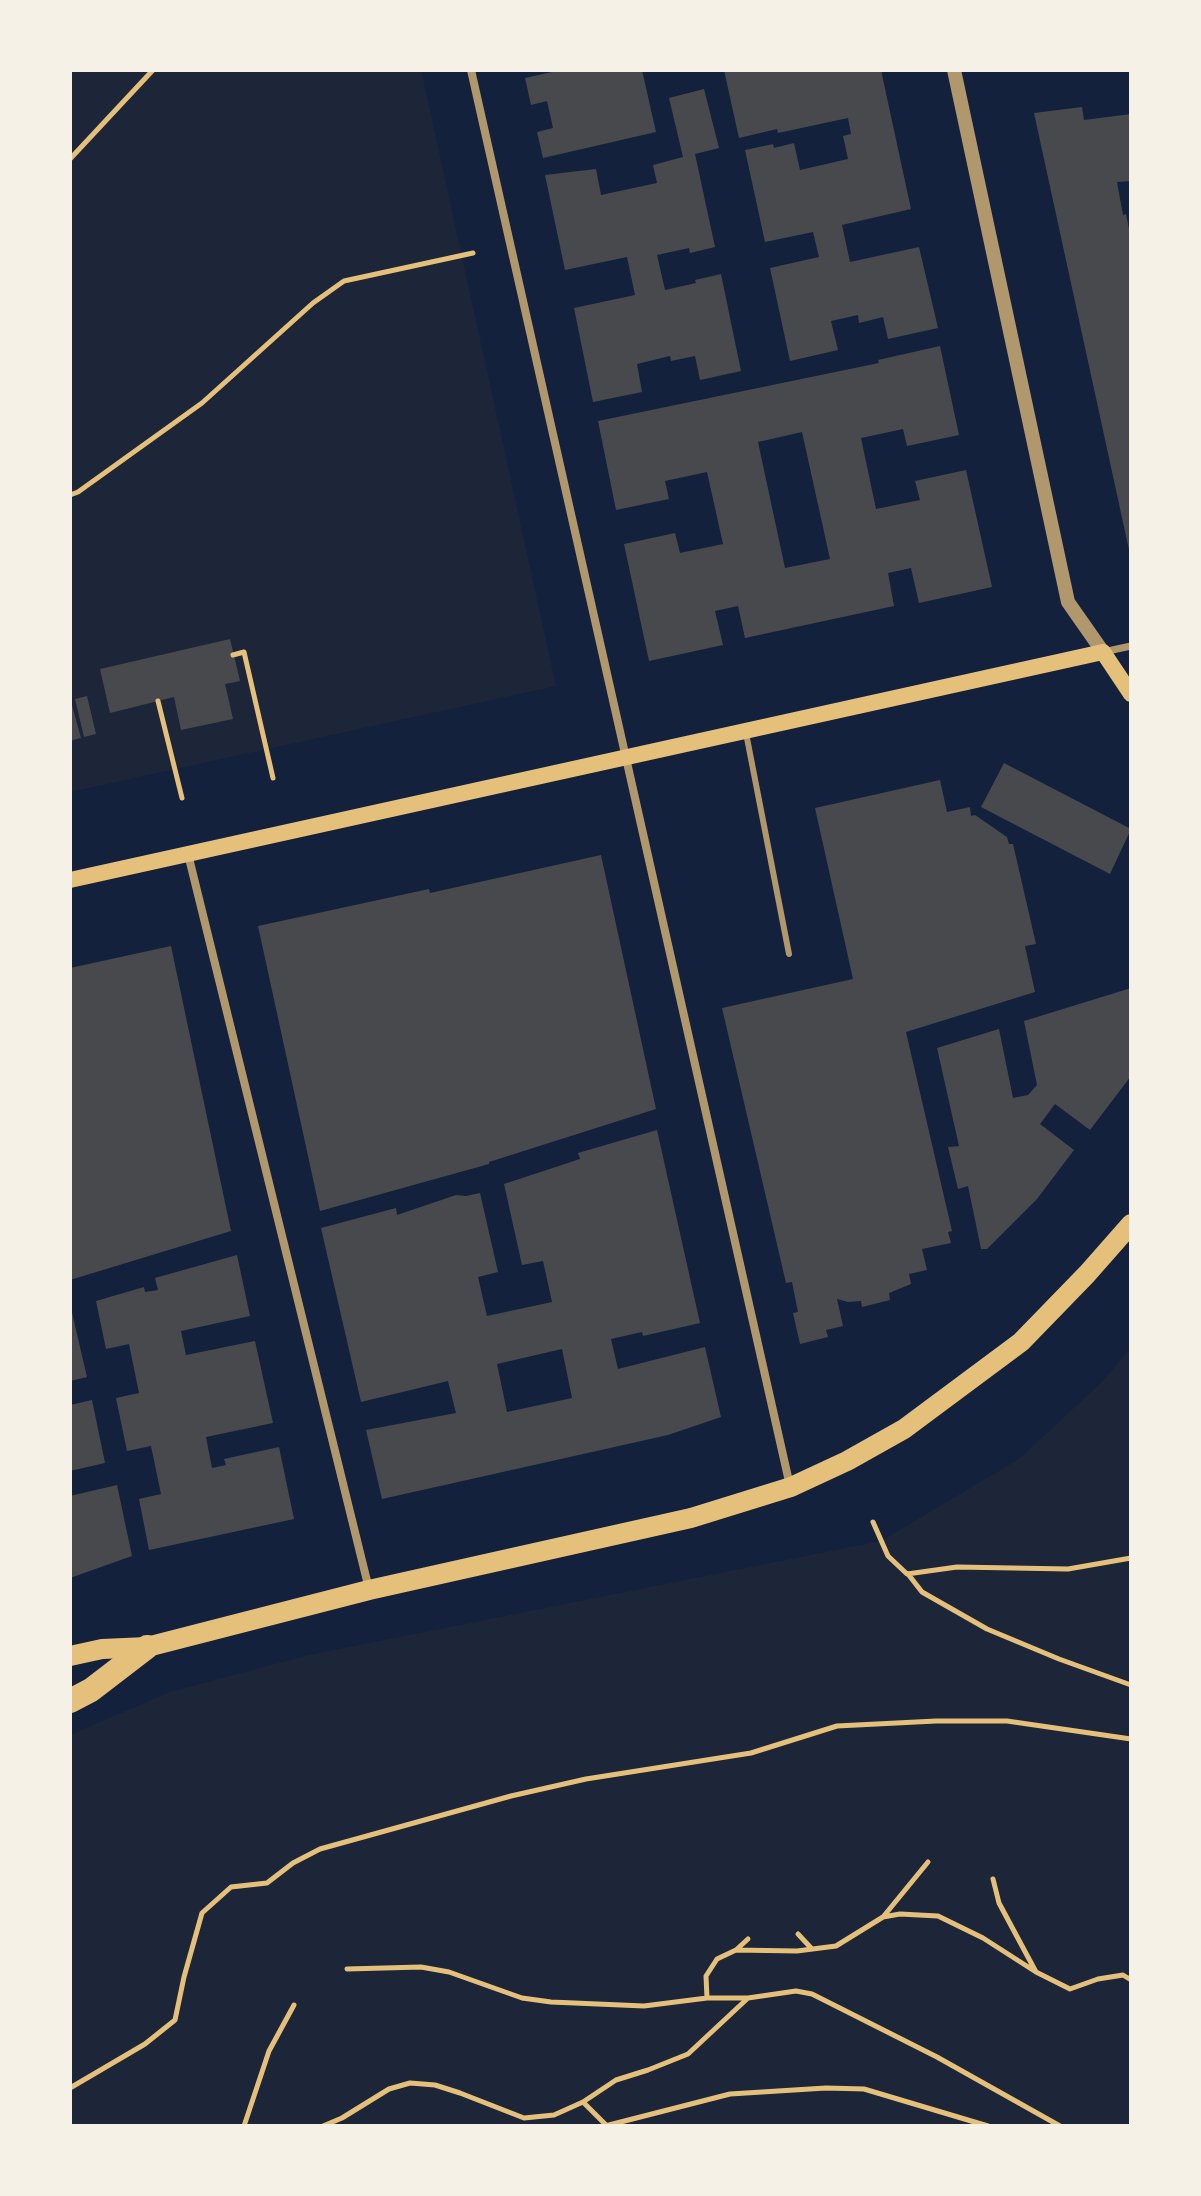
<!DOCTYPE html>
<style>
body{margin:0}
#map{position:relative;width:1201px;height:2196px;overflow:hidden;background:#14213d;font-family:"Source Sans 3",sans-serif}
canvas{display:block}
.frame{position:absolute;inset:0;border:72px solid #f6f1e7;pointer-events:none}
</style>
<div id="map">
<canvas width="1201" height="2196"></canvas>
<div class="frame"></div>
</div>
<script>
const ctx = document.querySelector('canvas').getContext('2d');
ctx.lineJoin = 'round';
function paint(path, color) {
  ctx.fillStyle = color;
  ctx.fill(path, 'evenodd');
}
function shape(rows) {
  const path = new Path2D();
  for (const r of rows) {
    path.moveTo(r[0], r[1]);
    for (let i = 2; i < r.length; i += 2) path.lineTo(r[i], r[i + 1]);
  }
  return path;
}
function trace(path, color, width, dash) {
  ctx.strokeStyle = color;
  ctx.lineWidth = width;
  ctx.lineCap = dash ? 'butt' : 'round';
  ctx.setLineDash(dash || []);
  ctx.stroke(path);
}
const green = shape([
 [70,70,421,70,556,686,70,792],
 [1131,1348,1131,2126,70,2126,70,1735,170,1692,309,1655,881,1541,1019,1459,1102,1382]
]);
const building = shape([
 [561,70,642,70,656,132,543,158,537,132,553,128,547,101,531,105,525,78],
 [724,70,881,70,911,209,842,225,850,262,919,247,938,328,888,339,883,317,859,323,858,315,831,321,838,350,790,361,770,268,819,257,813,232,765,242,745,150,773,144,774,148,794,143,800,170,848,159,843,136,851,134,848,118,778,133,777,129,739,138],
 [704,89,719,148,695,154,715,247,690,253,689,248,657,255,665,290,696,283,695,280,721,274,741,371,700,380,695,356,671,361,670,356,637,364,642,392,593,402,574,308,635,295,627,257,565,270,545,175,596,169,601,195,657,183,653,165,683,157,669,98],
 [1082,107,1084,120,1131,114,1131,181,1117,182,1123,215,1126,214,1131,239,1131,559,1034,113],
 [940,346,959,435,907,446,903,429,861,438,876,509,920,500,915,481,966,470,992,587,919,603,911,568,888,573,894,606,745,638,738,606,715,611,723,645,649,661,624,544,675,533,680,553,723,544,707,472,665,481,669,499,616,510,598,421,879,363,878,360],
 [802,432,830,559,785,568,758,442],
 [230,639,240,681,225,684,233,719,181,730,174,697,110,713,100,669],
 [87,696,96,734,84,737,75,699],
 [70,698,81,738,70,741],
 [1004,763,1131,829,1110,874,981,807],
 [940,780,947,812,970,807,971,816,975,815,1007,837,1009,844,1013,844,1036,944,1025,946,1035,992,906,1032,952,1231,948,1232,951,1243,922,1249,927,1270,909,1274,911,1284,889,1293,890,1300,862,1307,861,1301,848,1302,837,1299,843,1326,826,1330,828,1337,800,1344,793,1313,798,1312,792,1282,786,1283,722,1008,853,979,815,808],
 [601,855,656,1109,489,1162,489,1164,320,1211,258,926,429,889,430,893],
 [171,946,231,1231,70,1280,70,968],
 [1131,988,1131,1076,1090,1130,1055,1104,1040,1124,1074,1150,1037,1199,987,1249,981,1249,968,1186,958,1189,948,1147,959,1146,937,1048,999,1029,1013,1098,1028,1095,1037,1085,1024,1021],
 [657,1130,700,1323,643,1336,642,1332,611,1339,618,1369,705,1347,721,1417,668,1435,382,1499,366,1430,456,1413,448,1381,361,1402,321,1228,396,1208,397,1215,456,1195,466,1196,480,1193,498,1272,478,1277,487,1316,552,1302,543,1261,522,1265,504,1184,580,1159,578,1153],
 [562,1349,572,1398,507,1412,497,1364],
 [237,1255,250,1316,181,1331,186,1355,255,1341,273,1423,206,1437,212,1468,226,1465,224,1459,279,1447,294,1519,149,1550,139,1499,161,1494,151,1446,127,1451,116,1398,139,1393,129,1344,106,1349,96,1301,144,1287,145,1292,158,1290,155,1278],
 [70,1304,87,1377,70,1381],
 [92,1400,105,1463,70,1471,70,1405],
 [117,1485,132,1556,70,1578,70,1496]
]);
const path = shape([
 [70,159,153,70],
 [70,495,78,492,202,403,313,303,344,281,473,253],
 [233,655,244,652,273,778],
 [158,701,182,798],
 [873,1522,888,1556,907,1574,957,1567,1068,1569,1131,1558],
 [908,1574,922,1592,987,1629,1059,1659,1131,1685],
 [993,1879,999,1903,1036,1972],
 [883,1917,900,1914,938,1916,983,1938,1036,1972,1070,1989,1098,1979,1123,1975,1131,1980],
 [798,1934,812,1949],
 [736,1950,797,1951,836,1946,883,1917,928,1862],
 [707,1998,706,1976,717,1959,736,1950,748,1939],
 [748,1998,796,1991,812,1994,937,2057,1060,2126],
 [70,2088,145,2044,175,2020,184,1977,202,1913,231,1887,267,1883,293,1863,320,1849,511,1796,586,1779,751,1753,837,1726,936,1721,1007,1721,1131,1739],
 [583,2102,607,2126],
 [244,2126,269,2051,294,2005],
 [323,2126,342,2118,389,2089,410,2083,435,2085,460,2093,524,2118,554,2115,583,2102,616,2080,648,2070,688,2054,748,1998,707,1998,644,2006,551,2002,522,1998,449,1972,421,1967,347,1969],
 [605,2126,730,2094,826,2088,864,2089,988,2126]
]);
const service = shape([
 [746,733,789,954]
]);
const pedestrian = shape([
 [1103,652,1131,646]
]);
const minor = shape([
 [471,70,790,1486],
 [188,854,369,1589]
]);
const tertiary = shape([
 [954,70,1068,602,1103,652]
]);
const secondary = shape([
 [70,880,1103,652,1131,694]
]);
const primary = shape([
 [70,1656,102,1649,147,1647,369,1590,691,1518,791,1487,847,1461,904,1429,1021,1342,1087,1274,1131,1224]
]);
const motorway = shape([
 [70,1701,91,1690,147,1647]
]);
paint(green, '#1d2539');
paint(building, '#48494c');
trace(path, '#e5c07b', 5);
trace(service, '#b1986c', 6);
trace(pedestrian, '#b1986c', 7);
trace(minor, '#b1986c', 8);
trace(tertiary, '#b1986c', 14);
trace(secondary, '#e5c07b', 16);
trace(primary, '#e5c07b', 20);
trace(motorway, '#e5c07b', 24);
</script>
